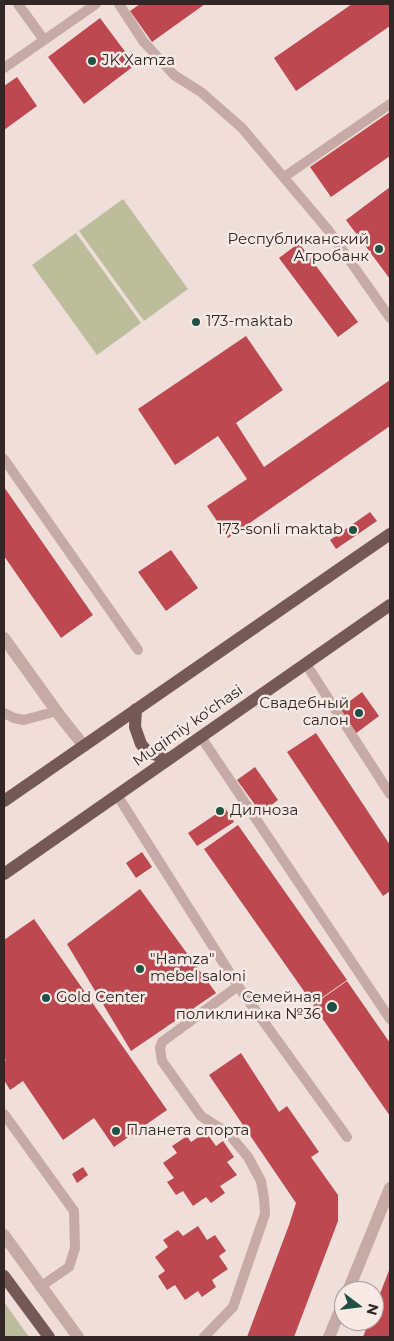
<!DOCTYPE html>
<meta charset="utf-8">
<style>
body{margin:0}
#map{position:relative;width:394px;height:1341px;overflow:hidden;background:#efded9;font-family:Montserrat,sans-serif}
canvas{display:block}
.frame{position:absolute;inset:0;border:5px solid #332626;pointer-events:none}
.north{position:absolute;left:334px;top:1281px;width:50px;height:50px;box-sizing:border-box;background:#f7e9e4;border:1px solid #a99b98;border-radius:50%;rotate:105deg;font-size:14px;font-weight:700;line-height:20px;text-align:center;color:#332626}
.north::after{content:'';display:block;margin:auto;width:18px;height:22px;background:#1f5145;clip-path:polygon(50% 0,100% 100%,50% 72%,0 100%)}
</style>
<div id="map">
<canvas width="394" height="1341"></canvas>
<div class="frame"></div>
<div class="north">N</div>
</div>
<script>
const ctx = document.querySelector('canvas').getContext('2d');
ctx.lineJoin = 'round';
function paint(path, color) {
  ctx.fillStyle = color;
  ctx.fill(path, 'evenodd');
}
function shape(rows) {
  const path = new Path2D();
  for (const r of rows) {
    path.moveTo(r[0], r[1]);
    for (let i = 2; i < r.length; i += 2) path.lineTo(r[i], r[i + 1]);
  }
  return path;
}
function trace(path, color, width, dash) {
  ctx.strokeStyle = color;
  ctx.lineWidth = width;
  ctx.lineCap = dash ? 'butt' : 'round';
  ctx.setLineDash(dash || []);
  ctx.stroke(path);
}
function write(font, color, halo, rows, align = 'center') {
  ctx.font = font + ' Montserrat,sans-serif';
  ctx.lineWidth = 5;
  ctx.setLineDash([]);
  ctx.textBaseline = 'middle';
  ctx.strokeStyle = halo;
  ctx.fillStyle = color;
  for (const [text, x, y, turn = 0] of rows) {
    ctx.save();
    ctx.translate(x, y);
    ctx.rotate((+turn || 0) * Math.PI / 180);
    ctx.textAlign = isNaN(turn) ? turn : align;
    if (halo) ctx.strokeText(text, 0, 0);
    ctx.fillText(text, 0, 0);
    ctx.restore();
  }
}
const green = shape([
 [123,199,188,289,144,321,79,231],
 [76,233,141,323,97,355,32,265],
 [4,1302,29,1337,4,1337]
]);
const building = shape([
 [140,4,205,4,152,42,130,11],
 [352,4,390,4,390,26,296,91,274,58],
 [100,18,135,65,84,104,48,57],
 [17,77,37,106,4,130,4,86],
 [390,112,390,156,331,197,310,167],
 [390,187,390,279,346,220],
 [299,243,358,322,338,337,279,258],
 [246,336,283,390,236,423,264,467,390,380,390,426,228,538,207,506,247,479,218,436,175,465,138,409],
 [4,487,93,615,61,638,4,556],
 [370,512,377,521,336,549,330,540],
 [171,550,198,588,166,611,138,572],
 [362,692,379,716,355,734,338,710],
 [316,733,390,845,390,891,383,896,287,752],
 [255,767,278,800,261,813,237,780],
 [225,808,234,822,197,846,188,833],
 [238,825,347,980,313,1004,204,849],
 [142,852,152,867,136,878,126,863],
 [140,889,216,993,131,1051,67,944],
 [34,919,167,1110,114,1147,94,1118,63,1140,23,1081,10,1090,4,1080,4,1061,6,1060,4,1057,4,940],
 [347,981,390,1043,390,1116,313,1005],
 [241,1053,279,1112,287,1106,319,1152,311,1157,338,1195,338,1221,294,1337,247,1337,289,1225,296,1203,209,1075],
 [206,1132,216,1146,223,1141,234,1157,227,1162,237,1175,220,1186,225,1193,211,1203,206,1197,193,1206,183,1191,176,1195,167,1182,174,1178,163,1163,177,1153,172,1146,187,1136,191,1142],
 [83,1167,88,1175,77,1183,72,1174],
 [198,1226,207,1240,215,1235,226,1251,219,1256,228,1269,212,1280,216,1287,202,1297,198,1291,185,1300,175,1285,167,1290,158,1276,165,1271,155,1257,168,1247,163,1240,178,1230,183,1236],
 [390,1268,390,1337,363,1337,369,1321,374,1321,374,1309]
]);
const service = shape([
 [18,4,44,40],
 [119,4,143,41,174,75,201,92,242,128,329,231,390,318],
 [4,68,96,4],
 [284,177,390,104],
 [4,459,138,650],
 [306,664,390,794],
 [4,713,14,718,24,720,57,711],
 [201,737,390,1019],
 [117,795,240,989,347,1137],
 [4,1114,74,1211,75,1248,69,1267,40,1287],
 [204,1337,233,1307,265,1214,264,1198,261,1181,248,1157,229,1134,201,1116,162,1061,160,1048,162,1042,238,986]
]);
const minor = shape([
 [4,638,60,716,84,746],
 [348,1291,390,1188],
 [329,1337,344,1301]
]);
const tertiary = shape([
 [4,1235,78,1337]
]);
const primary = shape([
 [136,709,135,727,141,744,146,750,153,754,169,759],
 [4,801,390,534],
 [4,874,390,605],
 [4,1276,49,1337]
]);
const markers = [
 [92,61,5,"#1f5145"],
 [379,249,5,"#1f5145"],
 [196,322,5,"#1f5145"],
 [353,530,5,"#1f5145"],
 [359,713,5,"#1f5145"],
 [220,811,5,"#1f5145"],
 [140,969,5,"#1f5145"],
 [46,998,5,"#1f5145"],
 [332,1007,6,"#1f5145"],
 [116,1131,5,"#1f5145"]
];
const poiNames = [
 ["JK Xamza",102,61],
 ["Республиканский",369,240,"right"],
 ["Агробанк",369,257,"right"],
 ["173-maktab",206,322],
 ["173-sonli maktab",343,530,"right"],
 ["Свадебный",349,704,"right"],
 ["салон",349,721,"right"],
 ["Дилноза",230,811],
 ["\"Hamza\"",150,960],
 ["mebel saloni",150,977],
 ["Gold Center",56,998],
 ["Семейная",321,998,"right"],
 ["поликлиника №36",321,1015,"right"],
 ["Планета спорта",126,1131]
];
const streetNames = [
 ["Muqimiy ko'chasi",188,726,-35]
];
paint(green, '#bcbd9a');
paint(building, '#be4850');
trace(service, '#c6aaa6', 10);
trace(minor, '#c6aaa6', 12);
trace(tertiary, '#c6aaa6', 12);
trace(primary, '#745958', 12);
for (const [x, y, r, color] of markers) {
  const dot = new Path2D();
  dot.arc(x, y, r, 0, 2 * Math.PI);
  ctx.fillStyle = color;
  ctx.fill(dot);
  trace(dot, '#f7e9e4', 2);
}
write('15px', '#332626', '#f7e9e4', poiNames, 'left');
write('15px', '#332626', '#f7e9e4', streetNames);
</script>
